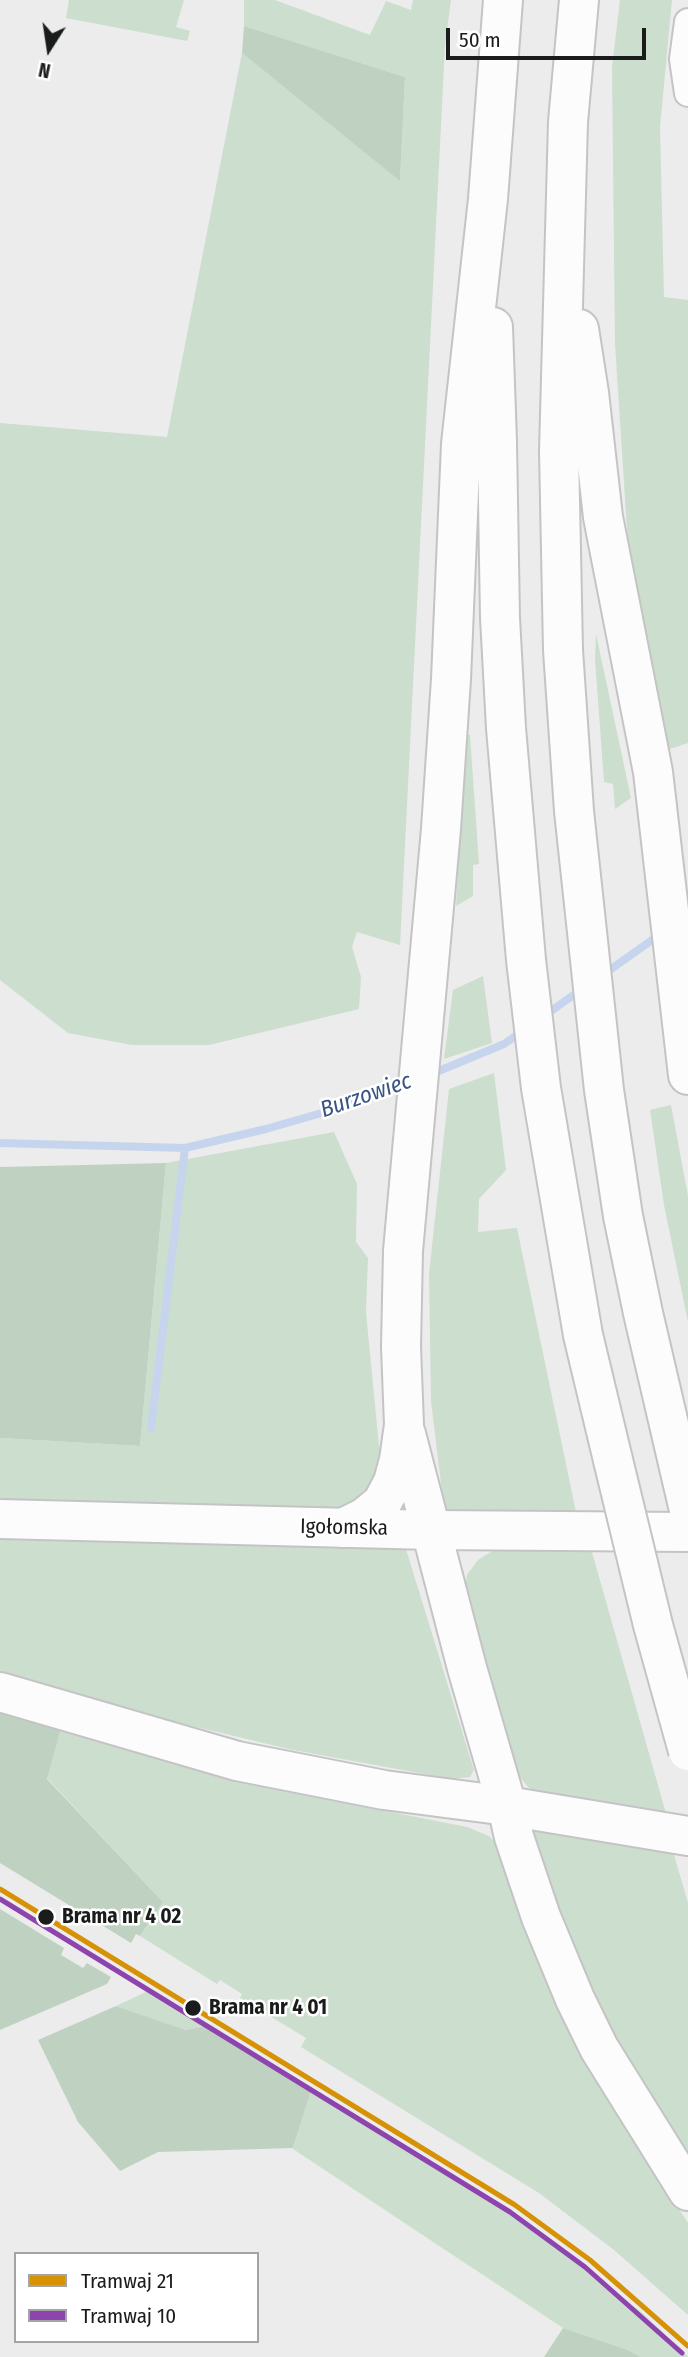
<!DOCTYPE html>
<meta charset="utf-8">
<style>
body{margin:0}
#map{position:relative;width:688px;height:2357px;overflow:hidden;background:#ececec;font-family:"Fira Sans Condensed",sans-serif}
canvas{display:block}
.legend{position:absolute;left:14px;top:2252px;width:245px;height:91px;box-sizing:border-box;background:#fff;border:2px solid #a3a4a4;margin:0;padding:9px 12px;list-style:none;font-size:21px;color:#1a1b1b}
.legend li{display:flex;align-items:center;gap:14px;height:35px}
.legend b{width:35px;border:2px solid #a3a4a4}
.north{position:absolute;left:14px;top:14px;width:70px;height:70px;-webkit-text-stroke:5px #fff;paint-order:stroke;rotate:192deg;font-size:19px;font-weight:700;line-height:28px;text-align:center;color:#1a1b1b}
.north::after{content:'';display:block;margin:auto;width:24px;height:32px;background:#1a1b1b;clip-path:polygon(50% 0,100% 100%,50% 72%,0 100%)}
.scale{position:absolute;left:446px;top:28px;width:200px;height:32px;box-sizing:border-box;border:4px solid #1a1b1b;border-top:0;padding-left:9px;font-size:21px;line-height:24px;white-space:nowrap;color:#1a1b1b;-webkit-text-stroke:5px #fff;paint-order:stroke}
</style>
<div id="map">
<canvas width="688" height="2357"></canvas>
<ul class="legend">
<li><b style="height:9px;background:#d69104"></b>Tramwaj 21</li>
<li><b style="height:9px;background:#8e44ad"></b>Tramwaj 10</li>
</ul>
<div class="north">N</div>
<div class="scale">50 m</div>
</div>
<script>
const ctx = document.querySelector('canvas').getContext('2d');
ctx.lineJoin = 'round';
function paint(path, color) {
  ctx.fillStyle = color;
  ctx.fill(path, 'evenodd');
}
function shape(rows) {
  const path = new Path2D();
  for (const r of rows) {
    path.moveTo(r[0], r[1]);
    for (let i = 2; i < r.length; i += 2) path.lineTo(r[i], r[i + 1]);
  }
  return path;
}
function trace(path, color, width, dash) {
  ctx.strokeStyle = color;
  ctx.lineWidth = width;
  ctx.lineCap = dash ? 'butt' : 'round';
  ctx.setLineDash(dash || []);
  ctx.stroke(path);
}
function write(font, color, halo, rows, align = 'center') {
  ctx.font = font + ' "Fira Sans Condensed",sans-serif';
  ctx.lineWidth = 5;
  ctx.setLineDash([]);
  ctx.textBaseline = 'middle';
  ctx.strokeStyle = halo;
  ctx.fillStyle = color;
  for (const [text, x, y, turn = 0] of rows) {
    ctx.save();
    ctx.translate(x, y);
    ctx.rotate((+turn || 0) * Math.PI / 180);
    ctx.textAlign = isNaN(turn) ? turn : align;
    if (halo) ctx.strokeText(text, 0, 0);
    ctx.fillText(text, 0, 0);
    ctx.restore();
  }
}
const green = shape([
 [69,0,184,0,176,27,190,31,187,41,66,18],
 [244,0,275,0,370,35,386,1,411,10,413,0,451,0,445,45,400,945,357,932,352,947,361,977,359,1009,209,1045,132,1045,68,1033,0,980,0,423,167,437,242,53,400,180,405,77,244,26],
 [620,0,672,0,660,127,664,297,688,300,688,743,667,750,628,545,615,344,612,67],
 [596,634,631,798,615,809,613,784,604,782,595,659],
 [465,735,470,735,479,864,473,865,473,896,456,906],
 [483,976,492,1043,444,1059,453,990],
 [494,1073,506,1170,479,1199,478,1232,517,1228,577,1517,447,1514,443,1500,431,1401,429,1274,449,1089],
 [671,1105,688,1196,688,1322,664,1205,650,1110],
 [334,1132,357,1184,356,1242,368,1258,366,1312,379,1446,388,1478,346,1512,0,1503,0,1438,140,1446,166,1163],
 [0,1536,405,1546,474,1770,470,1777,452,1779,293,1750,104,1705,0,1677],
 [509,1546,592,1552,667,1817,538,1793,528,1787,514,1770,464,1594,467,1575,478,1560,497,1548],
 [62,1725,238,1782,467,1827,489,1836,496,1843,647,2159,688,2223,688,2315,614,2250,539,2193,301,2047,306,2038,240,1998,242,1994,220,1980,217,1984,140,1936,163,1902,47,1778],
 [532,1828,672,1848,688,1903,688,2163,606,2030,528,1844],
 [130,1977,209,2025,186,2030,116,2006,146,1992,131,1981],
 [312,2088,484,2194,545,2235,641,2312,688,2357,641,2357,628,2350,563,2328,293,2149]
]);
const forest = shape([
 [244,26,405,77,400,181,242,53],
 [166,1163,140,1446,0,1438,0,1167],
 [0,1707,62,1725,47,1779,163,1902,140,1936,136,1934,131,1943,0,1863],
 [0,1909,64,1948,61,1955,83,1968,87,1963,111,1977,107,1984,0,2030],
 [116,2006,186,2030,209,2025,312,2088,293,2148,158,2152,120,2171,78,2122,38,2040],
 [563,2328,628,2350,641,2357,544,2357]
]);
const stream = shape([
 [604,974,662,933],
 [544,1016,582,989],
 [429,1075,504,1044,524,1030],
 [0,1143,185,1148,266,1129,363,1101,407,1083],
 [151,1428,185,1148]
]);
const street = shape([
 [688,22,683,59,688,93]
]);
const primary = shape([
 [0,1519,431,1530,688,1532],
 [431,1530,467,1668,507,1806],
 [0,1692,237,1761,384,1790,507,1806,688,1836]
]);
const highway = shape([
 [579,0,568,122,559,451,563,650,574,811,604,1090,623,1216,643,1313,688,1506],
 [493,327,497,442,500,618,506,728,526,960,541,1088,583,1335,613,1460],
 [579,329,589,393,603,517,653,772,688,1075],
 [406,1434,431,1530],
 [343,1528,365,1517,382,1503,393,1482,399,1460,404,1425,401,1347,403,1251,441,829,451,679,461,444,488,199,503,0],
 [507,1806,514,1837,541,1917,575,1999,599,2048,688,2191]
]);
const highwayBridge = shape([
 [613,1460,653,1625,688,1751]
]);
const tram1 = shape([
 [0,1889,515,2205,590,2260,688,2346]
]);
const tram2 = shape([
 [0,1899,510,2212,585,2267,682,2353]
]);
const markers = [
 [46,1917,9,"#1a1b1b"],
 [193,2008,9,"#1a1b1b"]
];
const streetNames = [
 ["Igołomska",344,1528,1]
];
const stopNames = [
 ["Brama nr 4 02",62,1917],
 ["Brama nr 4 01",209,2008]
];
const waterNames = [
 ["Burzowiec",366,1096,-19]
];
paint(green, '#ccdece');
paint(forest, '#bfd2c2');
trace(stream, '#c6d5ed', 8);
trace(street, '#c4c4c4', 30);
trace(primary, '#c4c4c4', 42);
trace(highway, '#c4c4c4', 42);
trace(street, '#fcfcfc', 26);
trace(primary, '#fcfcfc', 38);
trace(highway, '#fcfcfc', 38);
trace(highwayBridge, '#c4c4c4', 42, []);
trace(highwayBridge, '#fcfcfc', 38);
trace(tram1, '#d69104', 5);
trace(tram2, '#8e44ad', 5);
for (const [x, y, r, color] of markers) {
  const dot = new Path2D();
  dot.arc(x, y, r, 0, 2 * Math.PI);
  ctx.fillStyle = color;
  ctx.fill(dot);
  trace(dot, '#fff', 2.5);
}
write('21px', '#1a1b1b', '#fff', streetNames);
write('bold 21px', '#1a1b1b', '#fff', stopNames, 'left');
write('italic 23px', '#385483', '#fff', waterNames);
</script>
